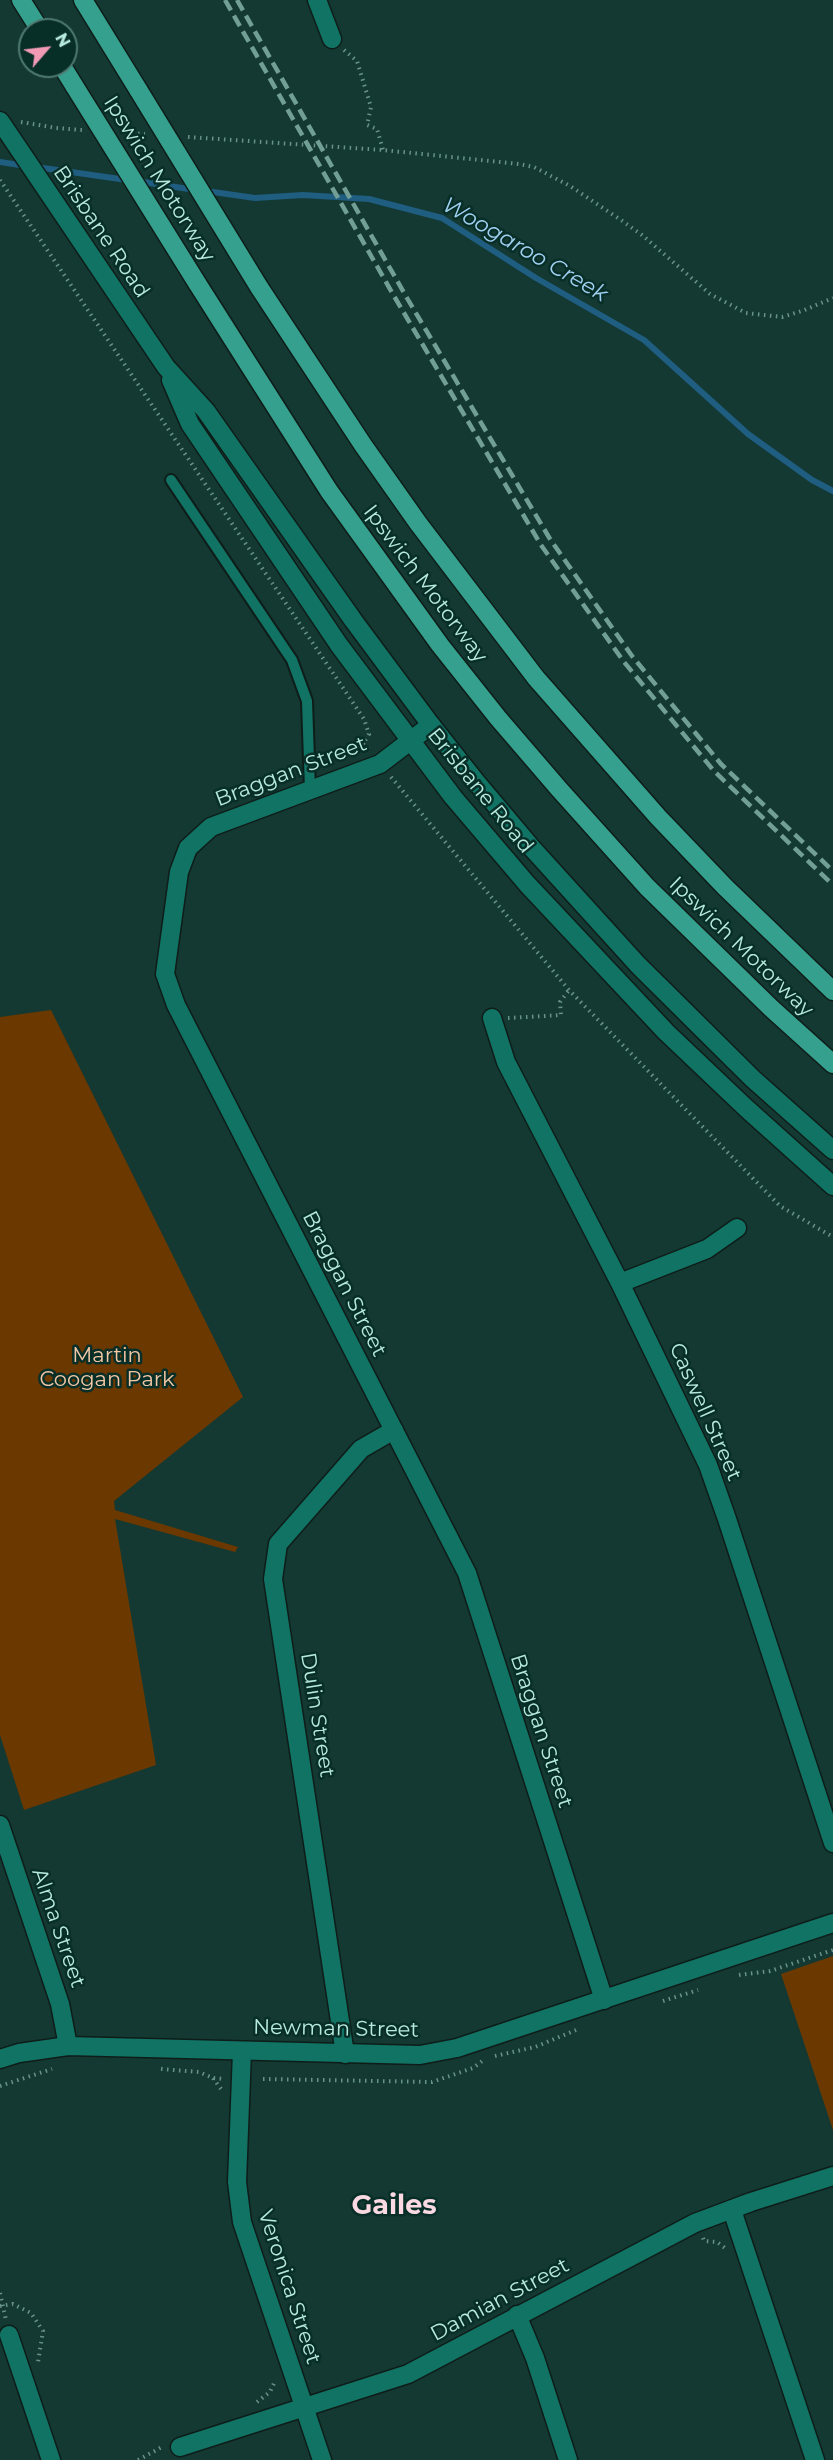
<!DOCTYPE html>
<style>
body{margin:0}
#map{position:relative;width:833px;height:2460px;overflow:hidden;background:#143932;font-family:Montserrat,sans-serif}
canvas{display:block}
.north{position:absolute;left:18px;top:18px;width:60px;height:60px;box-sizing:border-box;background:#082e28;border:2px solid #4e7971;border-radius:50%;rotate:62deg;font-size:16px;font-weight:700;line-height:24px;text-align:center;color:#b7eade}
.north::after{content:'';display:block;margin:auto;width:21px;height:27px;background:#f09ab6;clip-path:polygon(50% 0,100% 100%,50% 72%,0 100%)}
</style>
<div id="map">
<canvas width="833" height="2460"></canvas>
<div class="north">N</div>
</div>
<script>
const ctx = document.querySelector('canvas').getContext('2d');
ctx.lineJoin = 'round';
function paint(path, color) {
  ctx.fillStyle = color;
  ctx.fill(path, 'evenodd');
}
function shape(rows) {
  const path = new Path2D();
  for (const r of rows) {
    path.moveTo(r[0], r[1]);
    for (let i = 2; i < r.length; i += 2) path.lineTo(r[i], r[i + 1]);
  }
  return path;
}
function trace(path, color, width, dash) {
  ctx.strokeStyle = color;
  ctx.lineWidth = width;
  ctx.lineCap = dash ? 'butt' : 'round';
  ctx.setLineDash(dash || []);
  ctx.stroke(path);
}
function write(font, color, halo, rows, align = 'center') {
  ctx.font = font + ' Montserrat,sans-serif';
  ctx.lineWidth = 5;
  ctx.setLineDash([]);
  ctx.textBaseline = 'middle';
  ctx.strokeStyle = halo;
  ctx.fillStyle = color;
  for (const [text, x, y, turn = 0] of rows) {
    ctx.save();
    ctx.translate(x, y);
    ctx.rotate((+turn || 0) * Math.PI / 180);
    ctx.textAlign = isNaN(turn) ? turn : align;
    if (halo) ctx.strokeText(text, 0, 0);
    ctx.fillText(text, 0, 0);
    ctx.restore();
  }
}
const green = shape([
 [51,1010,243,1397,114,1501,115,1510,238,1547,235,1552,115,1519,156,1765,24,1810,0,1735,0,1017],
 [833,1956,833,2130,781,1974]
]);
const stream = shape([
 [0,162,26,166],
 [36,167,127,180],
 [137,181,195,190],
 [206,191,255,198,303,195,369,199,442,218,536,278,644,340,748,434,812,480,833,491]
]);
const path = shape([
 [344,50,357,61,371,107,367,125,377,129,383,150],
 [21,122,56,128,82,130],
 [126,133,145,134],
 [188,137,383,150,519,164,534,167,570,186,621,220,642,235,710,294,746,313,782,317,802,311,833,298],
 [0,180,364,719,369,734,363,744,369,750],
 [391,777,569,990,780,1206,833,1237],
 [508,1018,561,1015,560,1002,569,990],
 [739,1975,770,1971,833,1950],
 [663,2001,698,1990],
 [495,2056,535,2047,576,2030],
 [161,2069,199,2072,213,2078,224,2079],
 [213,2078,221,2089],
 [263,2079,432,2082,473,2068,485,2059],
 [0,2086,52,2069],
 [703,2238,704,2241,717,2242,725,2248],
 [0,2293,6,2320],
 [0,2306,13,2304,31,2313,43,2331,38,2362],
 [257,2402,270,2392,275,2381],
 [138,2460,162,2447]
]);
const lane = shape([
 [171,480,292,660,307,701,310,790]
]);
const street = shape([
 [317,0,332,39],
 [431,725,380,764,211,827,188,848,179,872,165,974,176,1005,467,1573,604,2000],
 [492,1018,506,1062,620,1283,708,1465,727,1519,833,1843],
 [620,1283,707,1249,737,1228],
 [0,1825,60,2004,68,2046],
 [242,2051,237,2182,242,2222,322,2460],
 [345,2054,273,1579,278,1544,361,1449,394,1430],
 [732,2210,815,2460],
 [517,2315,535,2358,568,2460],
 [9,2335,51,2460],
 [180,2447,408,2374,695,2223,751,2202,833,2176]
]);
const secondary = shape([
 [0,121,166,367,206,411,353,620,431,725,477,783,531,847,638,965,753,1079,833,1150],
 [171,380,190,424,275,550,339,645,453,797,527,884,666,1032,746,1108,833,1186],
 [0,2059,19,2053,68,2046,420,2055,457,2048,833,1923]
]);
const highway = shape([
 [21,0,40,30],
 [83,0,139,91],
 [62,66,75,87],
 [197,283,329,491,440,645,498,718,559,789,647,887,771,1008,833,1064],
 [259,287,363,445,418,523,536,678,658,817,725,887,833,991]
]);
const rail = shape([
 [225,0,394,296,541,545,624,662,714,771,833,885],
 [237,0,407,298,550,539,632,656,721,764,833,871]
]);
const highwayBridge = shape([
 [75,87,197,283],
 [139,91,259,287]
]);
const streetNames = [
 ["Ipswich Motorway",159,179,58],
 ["Brisbane Road",101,232,56],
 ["Ipswich Motorway",425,584,53],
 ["Braggan Street",291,772,-21],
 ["Brisbane Road",480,791,51],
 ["Ipswich Motorway",741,947,44],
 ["Braggan Street",344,1284,63],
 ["Caswell Street",705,1412,66],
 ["Dulin Street",317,1715,81],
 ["Braggan Street",541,1731,72],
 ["Alma Street",58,1928,71],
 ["Newman Street",336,2029,1],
 ["Veronica Street",289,2287,72],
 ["Damian Street",500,2300,-28]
];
const parkNames = [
 ["Martin",107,1356],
 ["Coogan Park",107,1380]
];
const waterNames = [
 ["Woogaroo Creek",525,250,30]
];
const districtNames = [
 ["Gailes",394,2206]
];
paint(green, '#6b3800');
trace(stream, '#1f5d81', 6);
trace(lane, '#0e1d19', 14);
trace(street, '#0e1d19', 21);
trace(secondary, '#0e1d19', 21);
trace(highway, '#0e1d19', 21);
trace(path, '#679389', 4, [1.5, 4.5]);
trace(lane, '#107364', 10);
trace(street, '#107364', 18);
trace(secondary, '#107364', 18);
trace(highway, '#35a08d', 18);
trace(rail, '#729f95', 4.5, [12, 6]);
trace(highwayBridge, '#0e1d19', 21, []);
trace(highwayBridge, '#35a08d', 18);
write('21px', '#b7eade', '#082e28', streetNames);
write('21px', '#f4c7a5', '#082e28', parkNames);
write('italic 22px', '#a0d0f1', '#082e28', waterNames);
write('bold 27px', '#fbd9e2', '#082e28', districtNames);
</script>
